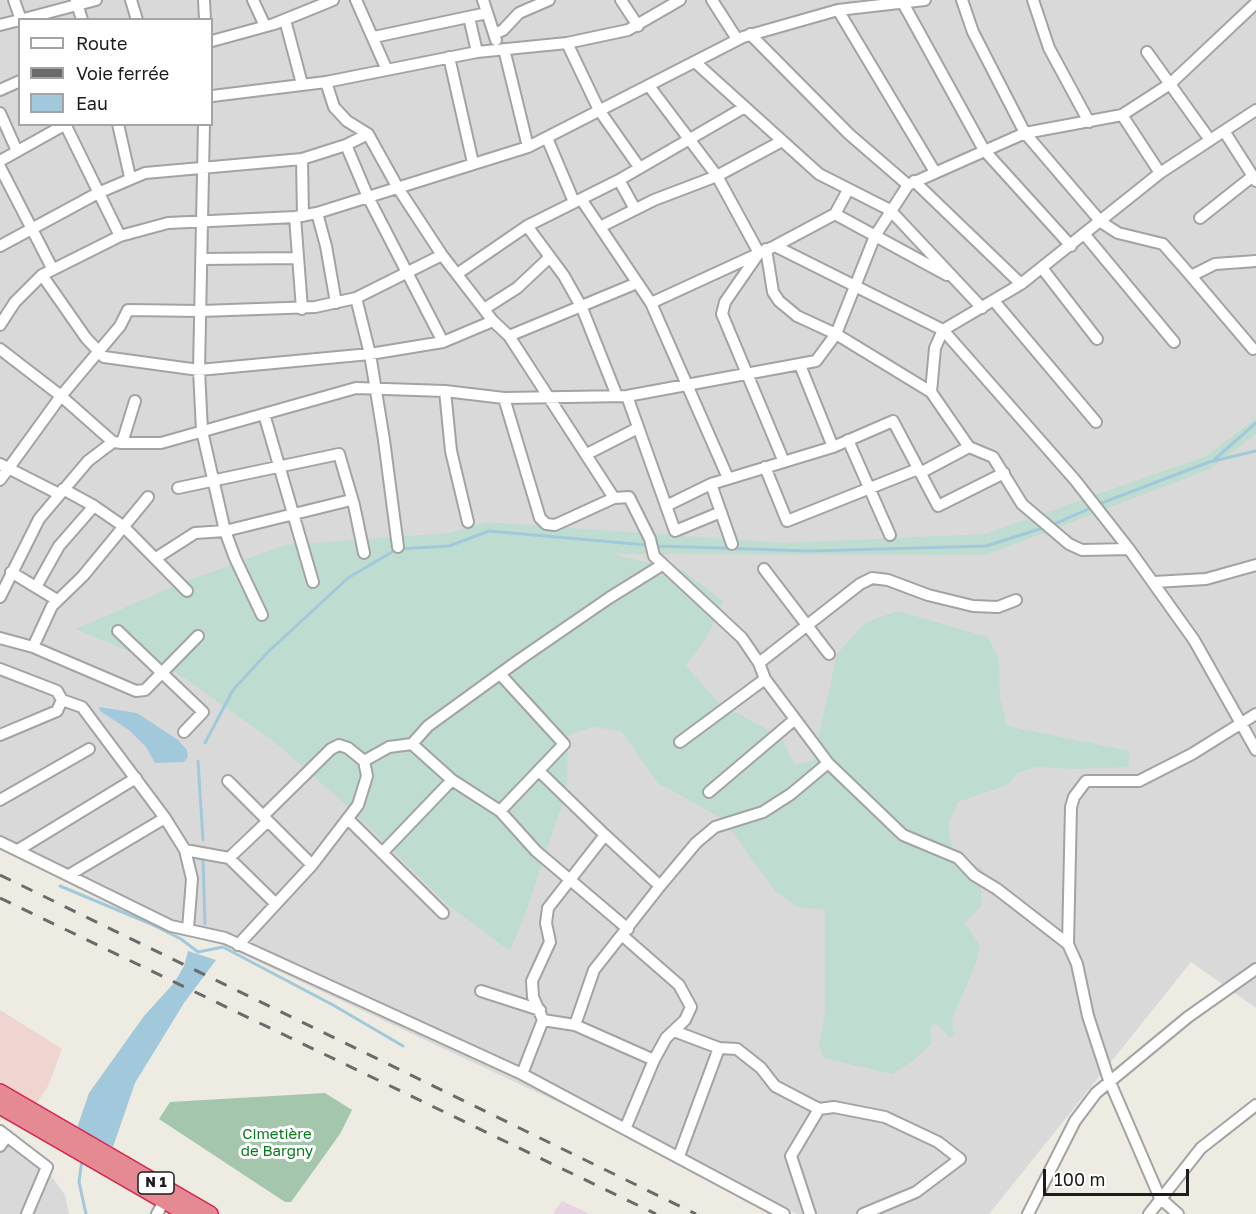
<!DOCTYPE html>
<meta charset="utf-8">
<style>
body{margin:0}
#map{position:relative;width:1256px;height:1214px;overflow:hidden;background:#edebe2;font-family:"Golos Text",sans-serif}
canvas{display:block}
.legend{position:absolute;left:18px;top:18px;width:195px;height:108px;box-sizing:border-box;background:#fff;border:2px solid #a4a4a4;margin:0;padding:8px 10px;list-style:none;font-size:18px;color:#1c1c1c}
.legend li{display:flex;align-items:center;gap:12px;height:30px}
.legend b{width:30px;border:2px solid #a4a4a4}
.scale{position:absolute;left:1043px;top:1169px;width:146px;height:27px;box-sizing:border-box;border:3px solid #1c1c1c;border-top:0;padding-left:8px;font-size:18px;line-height:21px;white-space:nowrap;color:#1c1c1c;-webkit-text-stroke:4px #fff;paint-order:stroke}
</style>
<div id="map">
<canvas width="1256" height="1214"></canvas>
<ul class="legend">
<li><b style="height:8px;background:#fff"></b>Route</li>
<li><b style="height:8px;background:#6a6a6a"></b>Voie ferrée</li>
<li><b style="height:16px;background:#a2c9db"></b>Eau</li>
</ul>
<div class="scale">100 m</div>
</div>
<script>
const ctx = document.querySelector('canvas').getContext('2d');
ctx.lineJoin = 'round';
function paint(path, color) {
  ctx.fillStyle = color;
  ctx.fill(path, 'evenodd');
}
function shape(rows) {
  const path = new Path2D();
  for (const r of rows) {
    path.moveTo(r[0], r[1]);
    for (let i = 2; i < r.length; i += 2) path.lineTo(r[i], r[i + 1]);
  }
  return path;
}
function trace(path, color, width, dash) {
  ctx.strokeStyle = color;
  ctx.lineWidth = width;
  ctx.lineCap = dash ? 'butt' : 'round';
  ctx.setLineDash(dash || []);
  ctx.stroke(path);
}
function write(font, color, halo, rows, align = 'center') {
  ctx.font = font + ' "Golos Text",sans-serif';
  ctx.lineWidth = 6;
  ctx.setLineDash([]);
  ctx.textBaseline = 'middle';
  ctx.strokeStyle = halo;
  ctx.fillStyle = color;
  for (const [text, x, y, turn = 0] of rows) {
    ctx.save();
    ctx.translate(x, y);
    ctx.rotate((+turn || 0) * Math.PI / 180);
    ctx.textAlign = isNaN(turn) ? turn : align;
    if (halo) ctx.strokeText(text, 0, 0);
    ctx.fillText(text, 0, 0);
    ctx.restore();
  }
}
const residential = shape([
 [0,0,1256,0,1256,1008,1191,962,989,1214,797,1214,0,841],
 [20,20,212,20,212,124,20,124],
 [0,1127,29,1145,65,1195,69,1214,0,1214]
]);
const commercial = shape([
 [0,1010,62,1049,48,1086,31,1112,0,1094]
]);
const industrial = shape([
 [562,1201,590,1214,553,1214]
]);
const wetland = shape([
 [1256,418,1256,434,1210,469,986,555,612,554,684,571,723,601,707,637,686,666,719,703,781,737,795,765,821,758,818,739,837,654,866,622,898,611,988,637,999,659,1000,697,1007,726,1130,751,1129,767,1075,769,1035,767,1017,773,1008,785,958,802,948,824,954,861,982,868,981,906,965,923,980,945,977,961,952,1019,954,1037,950,1038,936,1023,930,1029,932,1043,913,1061,892,1074,823,1058,819,1043,825,1014,825,910,798,907,775,891,723,819,658,783,621,731,593,727,568,735,567,789,524,917,510,951,447,904,343,802,272,740,173,670,76,629,181,583,285,545,449,533,486,522,784,543,985,534,1206,456]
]);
const cemetery = shape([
 [325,1093,352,1110,340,1134,291,1202,285,1202,159,1119,170,1102]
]);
const water = shape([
 [99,707,137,713,178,740,187,750,188,757,184,762,155,763,146,747,129,730,100,711],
 [188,951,216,960,184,1003,135,1083,113,1147,77,1128,89,1093,144,1016,174,983,184,966]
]);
const stream = shape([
 [1215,459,1256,423],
 [1099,504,1209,462,1256,451],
 [1052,525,1093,507],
 [205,743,233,690,267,653,348,578,397,549,449,546,489,531,658,546,810,551,986,546,1046,527],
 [198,761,203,840],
 [203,860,205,924],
 [60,886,151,924,181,939,198,952,223,947,333,1005,403,1046],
 [82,1159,79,1182,86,1214]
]);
const minor = shape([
 [14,0,21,20],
 [76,0,82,20],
 [131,0,137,20],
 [204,0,205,20],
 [253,0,265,26],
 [356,0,386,68],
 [483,0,496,40],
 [621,0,638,26],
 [712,0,737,39],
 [962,0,973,32,1025,133,1101,222,1118,233,1163,244,1191,276,1215,264,1256,261],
 [1033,0,1049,48,1089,122],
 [903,3,984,150,1071,246],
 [838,10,935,172],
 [469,17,477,52],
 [20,20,96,0],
 [285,20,302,84],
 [0,25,20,20],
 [494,34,503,30,519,13,549,0],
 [750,34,849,134,908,185],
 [374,37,487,13],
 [212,41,274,24,333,0],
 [567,43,599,110,639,167],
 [504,49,528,147],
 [1147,52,1210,140],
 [449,57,473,163],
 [695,62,819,174,890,210,982,308],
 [326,82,334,107,347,121,368,134,398,188,442,255,493,321,509,336,614,498],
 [649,86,717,176,759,253,725,302,722,314,784,462],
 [0,90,20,81],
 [212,96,326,82,477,52,567,43,628,30,680,0],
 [1256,110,1160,173,1021,284,943,330,935,348,931,392,969,447,993,457,1022,504,1069,544,1082,550,1129,549,1194,640,1256,750],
 [0,113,17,151],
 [1122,115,1160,173],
 [65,124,120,236],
 [118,124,130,177],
 [204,124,199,370,202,431,225,531,235,558,262,615],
 [1224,131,1256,181],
 [547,138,574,202],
 [346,145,368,197,443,342],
 [302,159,303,216],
 [0,161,66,124],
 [0,167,52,268],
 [619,180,745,107],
 [914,181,1021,284],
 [581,199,651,303,728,478],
 [317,213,326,246,336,303],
 [835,214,947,275],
 [295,217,302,309],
 [1200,218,1253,176],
 [527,226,564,276,582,308,617,396],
 [600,227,654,200,717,176,782,141],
 [1085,235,1174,342],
 [0,246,98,193,145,173,302,159,346,145,368,134],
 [775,246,943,330,1075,480,1129,549],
 [766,249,773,292,779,301,797,316,836,334,931,392],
 [202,259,298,258],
 [1042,268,1097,339],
 [457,274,527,226,619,180,635,209],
 [42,275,86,338,104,357,199,370,370,354,443,342,493,321],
 [1191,276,1253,349],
 [356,298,370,354,384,440,398,547],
 [994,301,1096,422],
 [651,303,775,246,835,214,848,190],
 [484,309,517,288,550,257],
 [0,325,15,302,42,275,120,236,168,223,295,217,317,213,528,147,743,37,838,10,925,0],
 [509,336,637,283],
 [0,349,61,396,113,442,122,443,161,443,356,388,445,391,504,398,627,396,816,361,836,334,875,236,908,185,1025,133,1122,115,1170,84,1256,3],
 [800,365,833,447],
 [445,391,451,451,468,522],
 [627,396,675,531,721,512],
 [504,398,540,518,546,524,555,525,614,498,629,497,650,539,654,556,742,638,759,663,860,584,872,578,888,580,928,595,973,606,998,607,1016,600],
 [264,414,313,582],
 [848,440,890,535],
 [122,443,135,401],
 [587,454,638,428],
 [0,464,59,494],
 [765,467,787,521,918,469],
 [920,473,969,447],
 [0,480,61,396,120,326,128,310,201,311,315,307,356,298,442,255],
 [711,484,732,544],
 [178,488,339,454,354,505,364,553],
 [63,489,94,506,123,526,187,591],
 [666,506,711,484,833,447,893,421,938,506,1004,473],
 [156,558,195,533,225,531,351,500],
 [764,569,829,654],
 [11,572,57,600],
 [1154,582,1206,579,1256,565],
 [36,587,59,546,94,506],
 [0,597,39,519,88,461,113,442],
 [118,631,203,712,184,732],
 [0,638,33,647,136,691,145,690,198,636],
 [33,647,52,606,83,576,148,497],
 [759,663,765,679,828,763,903,835,958,858,974,875,997,889,1068,944],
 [0,669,57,691,62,700,57,711,0,735],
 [62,700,82,707,165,818,185,850,192,879,188,929],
 [680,742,765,679],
 [412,744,428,726,519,660,609,598,662,565],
 [364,761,389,747,412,744,452,780,500,811,536,851,628,929],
 [539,771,605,835],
 [228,781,312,865],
 [709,792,794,720],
 [0,800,89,749],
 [500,811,564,744,500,674],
 [348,819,443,913],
 [0,842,171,926,225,938,522,1074,784,1214],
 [18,850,136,778],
 [185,850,229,858,268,821],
 [382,853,452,780],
 [229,858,276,904],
 [69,875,165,818],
 [623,936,679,985,691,1007,685,1020,666,1038,654,1060],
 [238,945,312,865,358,805,367,776,364,761,348,748,339,745,331,749,263,816],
 [481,991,540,1010],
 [543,1020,575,1025,654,1060,625,1129],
 [575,1025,594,970,660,886],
 [674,1031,719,1048,737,1049,761,1068,775,1086,819,1109,834,1107,885,1117,938,1142,960,1159,916,1192,863,1214],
 [522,1074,543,1020,533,997,532,981,550,942,546,923,548,908,605,835,660,886,696,843,715,827,763,812,791,794,828,763],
 [0,1131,47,1167,27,1214],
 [0,1146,7,1136],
 [679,1156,719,1048],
 [157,1214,164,1201],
 [810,1214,791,1156,819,1109],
 [1028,1214,1075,1121,1096,1093,1188,1017,1256,969],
 [1149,1214,1201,1148,1256,1105],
 [1178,1214,1160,1198,1109,1080,1088,1016,1077,964,1068,944,1071,807,1074,797,1086,781,1139,781,1192,754,1256,714]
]);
const highway = shape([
 [0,1092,210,1214],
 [0,1106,187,1214]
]);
const rail = shape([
 [0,875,696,1214],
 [0,898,656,1214]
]);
const shields = [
 [156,1183,36]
];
const shieldNames = [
 ["N 1",156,1183]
];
const parkNames = [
 ["Cimetière",277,1134],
 ["de Bargny",277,1151]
];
paint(residential, '#dad9d9');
paint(commercial, '#efd4d0');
paint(industrial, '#e7d4e1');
paint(wetland, '#bfdcd1');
paint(cemetery, '#a3c6ac');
paint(water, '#a2c9db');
trace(stream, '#a2c9db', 3);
trace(minor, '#a3a3a3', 14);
trace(highway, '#d52551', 18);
trace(minor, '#fff', 10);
trace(highway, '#e58992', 15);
trace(rail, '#6a6a6a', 3, [12, 12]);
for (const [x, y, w] of shields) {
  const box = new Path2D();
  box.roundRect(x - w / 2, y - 11, w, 22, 4.5);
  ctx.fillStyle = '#fff';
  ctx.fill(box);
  trace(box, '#1c1c1c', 1.5);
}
write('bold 14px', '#1c1c1c', null, shieldNames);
write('15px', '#0c781f', '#fff', parkNames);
</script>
